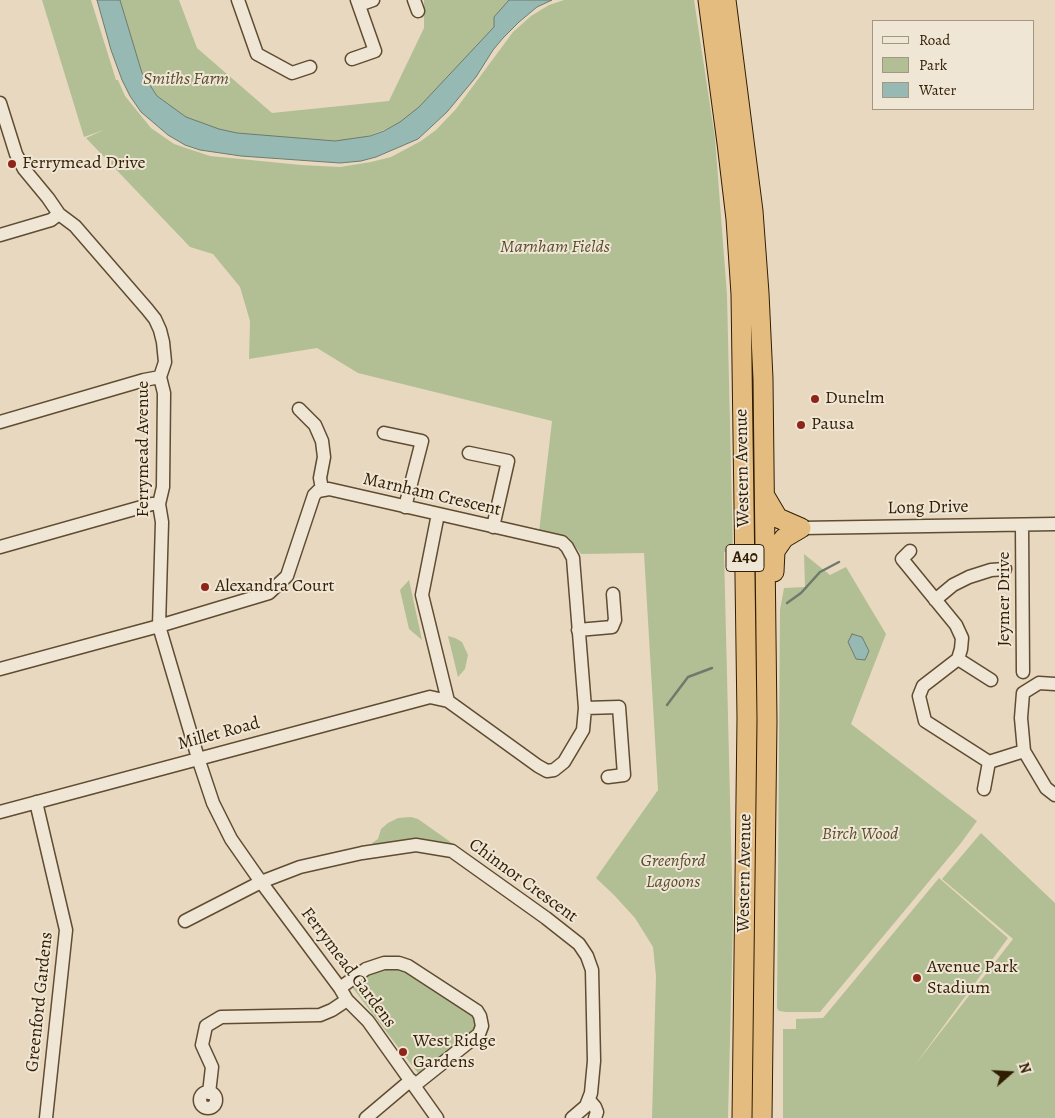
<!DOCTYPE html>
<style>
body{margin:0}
#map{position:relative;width:1055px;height:1118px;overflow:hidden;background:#e8d8bf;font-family:Alegreya,serif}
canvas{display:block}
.legend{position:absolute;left:872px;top:20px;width:162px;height:90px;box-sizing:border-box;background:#f0e6d5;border:1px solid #a49681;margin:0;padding:6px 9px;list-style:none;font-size:15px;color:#311d02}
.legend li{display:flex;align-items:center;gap:10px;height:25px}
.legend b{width:25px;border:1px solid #a49681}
.north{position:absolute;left:985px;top:1048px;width:50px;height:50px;-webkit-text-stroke:4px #f0e6d5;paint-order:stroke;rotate:71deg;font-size:14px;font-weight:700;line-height:20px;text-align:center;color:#311d02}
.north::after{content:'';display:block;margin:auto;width:18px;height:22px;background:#311d02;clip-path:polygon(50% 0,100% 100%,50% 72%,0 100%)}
</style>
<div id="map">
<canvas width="1055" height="1118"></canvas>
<ul class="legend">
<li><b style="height:6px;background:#f0e6d5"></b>Road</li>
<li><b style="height:14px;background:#b2bf95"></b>Park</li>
<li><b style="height:14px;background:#97b9b3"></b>Water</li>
</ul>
<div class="north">N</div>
</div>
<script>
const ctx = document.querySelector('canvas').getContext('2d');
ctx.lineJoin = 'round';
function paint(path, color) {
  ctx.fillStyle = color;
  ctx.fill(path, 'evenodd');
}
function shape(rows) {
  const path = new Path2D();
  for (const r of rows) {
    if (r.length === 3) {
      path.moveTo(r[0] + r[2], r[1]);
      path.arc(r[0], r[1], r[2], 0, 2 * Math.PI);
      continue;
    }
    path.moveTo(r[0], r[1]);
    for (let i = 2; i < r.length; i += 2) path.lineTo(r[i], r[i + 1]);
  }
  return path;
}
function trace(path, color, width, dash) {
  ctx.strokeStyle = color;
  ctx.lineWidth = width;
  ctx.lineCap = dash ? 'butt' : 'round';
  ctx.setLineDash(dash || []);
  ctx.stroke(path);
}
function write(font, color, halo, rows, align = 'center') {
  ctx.font = font + ' Alegreya,serif';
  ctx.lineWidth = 4;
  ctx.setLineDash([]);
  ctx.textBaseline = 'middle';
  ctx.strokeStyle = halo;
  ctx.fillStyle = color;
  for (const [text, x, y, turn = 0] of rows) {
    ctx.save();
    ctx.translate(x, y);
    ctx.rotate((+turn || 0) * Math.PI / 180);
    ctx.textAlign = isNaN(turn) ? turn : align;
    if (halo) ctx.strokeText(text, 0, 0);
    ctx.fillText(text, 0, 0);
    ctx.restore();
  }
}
const green = shape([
 [42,0,91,0,116,80,118,80,125,96,151,128,174,144,210,156,301,165,340,167,371,162,391,157,421,141,436,130,456,109,513,32,531,16,549,5,564,0,694,0,715,138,727,295,733,553,724,552,733,921,728,1118,652,1118,656,976,653,947,635,918,614,895,596,878,658,790,644,553,581,554,568,537,539,532,552,421,358,373,317,348,249,359,250,321,240,287,213,254,190,247,86,138,104,130,84,137],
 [120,0,179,0,197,48,272,113,389,101,424,28,424,0,517,0,492,32,407,121,353,142,243,138,191,122,157,96,142,73],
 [804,554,830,575,846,567,886,634,851,724,977,821,961,843,820,1012,786,1012,779,1011,777,1008,780,610,784,588,805,587],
 [409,580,422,640,409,629,400,590],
 [448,636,455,638,462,642,468,655,465,669,458,677],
 [411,817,418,819,452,843,450,847,433,841,407,840,374,846,372,843,378,839,381,829,388,823,398,818],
 [981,833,1055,903,1055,1118,783,1118,783,1029,796,1029,796,1019,823,1018,939,878,1008,938,915,1065,1013,939,942,879],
 [383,968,396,968,408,971,472,1013,477,1026,474,1034,422,1074,418,1073,352,987,354,983,370,973]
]);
const water = shape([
 [97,0,120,0,142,73,157,96,186,117,219,129,237,133,335,141,370,136,384,131,400,122,419,107,494,27,494,17,509,0,552,0,537,7,519,22,503,38,493,50,476,77,447,112,418,139,376,157,361,161,340,163,241,156,200,150,185,145,168,135,141,112,130,96,122,80,111,50,97,0],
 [852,634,862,637,869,651,865,660,856,659,848,642,852,634]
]);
const stream = shape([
 [787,603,801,593,820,572,839,562],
 [667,705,688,677,712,668]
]);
const minor = shape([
 [238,0,257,54,292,73,310,67],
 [414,0,418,11],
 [359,5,373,0],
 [352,59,375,51,357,0],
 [0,103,16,154,24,169,48,198,59,214,75,226,147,309,155,319,160,330,163,342,165,362,160,377,164,393,163,487,159,504,162,522,159,626,198,758,213,803,231,839,261,882,340,988,347,1000,368,1021,437,1118],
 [0,235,51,220,59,214],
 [299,409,315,425,322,441,324,457,320,478,322,489],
 [0,422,144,380,160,377],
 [384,433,422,441,405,507],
 [469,453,508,461,493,527],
 [438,514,422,595,448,701],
 [1022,525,1023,672],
 [801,528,1055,524],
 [0,547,152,504,159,504],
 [910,551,902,559,956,625,962,638,961,649,958,659,923,686,919,696,925,721,989,762,1024,751],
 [935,600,953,585,969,577,991,570,1005,569],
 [578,630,612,627,615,620,613,594],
 [958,659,991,680],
 [0,669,159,626,269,593,287,576,314,495,318,491,329,489,562,542,567,547,573,558,585,708,583,730,564,762,554,770,547,771,538,766,448,701,430,697,0,812],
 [1055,684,1039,683,1023,693,1021,718,1024,751,1046,788,1055,795],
 [585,708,619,707,624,775,608,777],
 [984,789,989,762],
 [36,802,66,930,46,1118],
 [185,921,261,882,300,867,362,853,416,845,452,851,546,918,579,944,587,956,592,970,594,1061,591,1093,586,1106,572,1118],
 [340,988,366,969,384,963,399,963,408,966,477,1011,480,1016,482,1026,479,1034,415,1085],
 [208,1100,8],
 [209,1093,212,1067,202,1045,206,1026,221,1017,320,1015,332,1010,347,1000],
 [589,1100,595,1107,597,1112,595,1118],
 [366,1118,411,1080]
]);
const highway = shape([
 [708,0,727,143,736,219,741,294,747,718,742,1118],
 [726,0,753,211,759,293,763,379,767,721,762,1118],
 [765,496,778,518,801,528],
 [774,572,775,551,784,538,801,528]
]);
const markers = [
 [12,164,5,"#8f2418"],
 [815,399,5,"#8f2418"],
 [801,425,5,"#8f2418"],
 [205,587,5,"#8f2418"],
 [917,978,5,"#8f2418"],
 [403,1052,5,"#8f2418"]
];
const shields = [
 [745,558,38]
];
const shieldNames = [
 ["A40",745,558]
];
const parkNames = [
 ["Smiths Farm",186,80],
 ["Marnham Fields",555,248],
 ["Birch Wood",860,835],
 ["Greenford",673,862],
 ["Lagoons",673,883]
];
const poiNames = [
 ["Ferrymead Drive",22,164],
 ["Dunelm",825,399],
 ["Pausa",811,425],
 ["Alexandra Court",215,587],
 ["Avenue Park",927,968],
 ["Stadium",927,989],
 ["West Ridge",413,1042],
 ["Gardens",413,1063]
];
const streetNames = [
 ["Ferrymead Avenue",144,449,-90],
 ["Western Avenue",743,468,-91],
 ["Marnham Crescent",432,495,13],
 ["Long Drive",928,508,-1],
 ["Jeymer Drive",1005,599,-90],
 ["Millet Road",219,734,-15],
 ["Western Avenue",745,873,-89],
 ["Chinnor Crescent",523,881,36],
 ["Ferrymead Gardens",348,968,53],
 ["Greenford Gardens",40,1002,-84]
];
paint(green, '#b2bf95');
paint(water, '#97b9b3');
trace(water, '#6e7b6c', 1);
trace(stream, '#6e7b6c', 2.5);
trace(minor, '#5f4c31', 15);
trace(highway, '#311d02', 21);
trace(minor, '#f0e6d5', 12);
trace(highway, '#e4bc80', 19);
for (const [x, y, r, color] of markers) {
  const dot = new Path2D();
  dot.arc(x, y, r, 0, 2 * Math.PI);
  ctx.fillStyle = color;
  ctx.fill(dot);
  trace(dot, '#f0e6d5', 2);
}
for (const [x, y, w] of shields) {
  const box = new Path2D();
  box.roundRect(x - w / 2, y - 13.5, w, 27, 4);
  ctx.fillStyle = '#f0e6d5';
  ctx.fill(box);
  trace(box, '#311d02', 1);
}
write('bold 16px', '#311d02', null, shieldNames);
write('italic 18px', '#584e2e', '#f0e6d5', parkNames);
write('18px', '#311d02', '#f0e6d5', poiNames, 'left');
write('18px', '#311d02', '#f0e6d5', streetNames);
</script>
